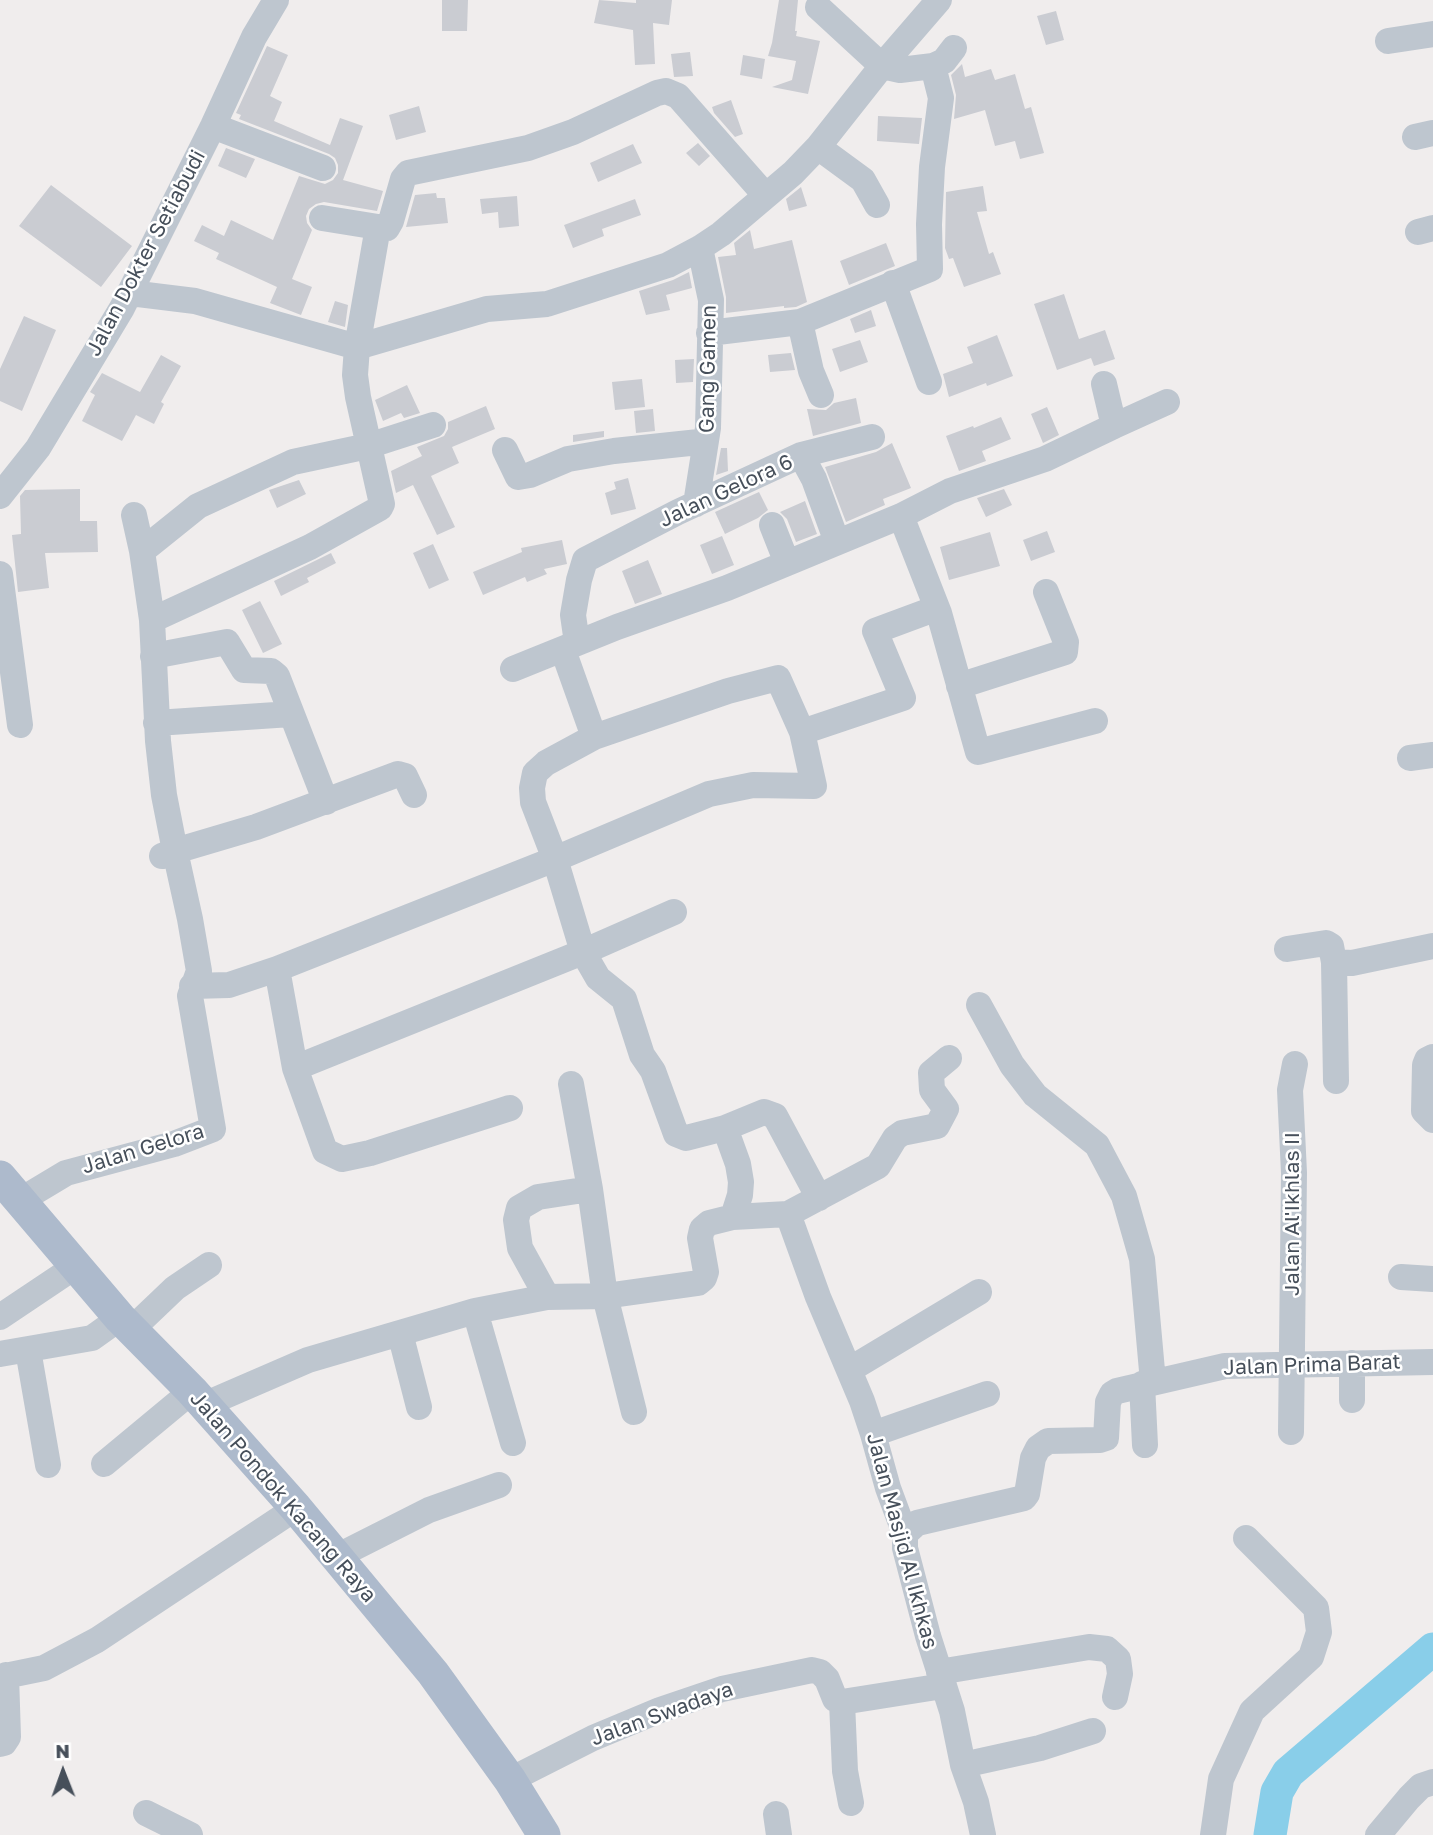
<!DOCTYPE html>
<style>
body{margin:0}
#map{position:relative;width:1433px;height:1835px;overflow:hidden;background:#f0eded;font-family:"Golos Text",sans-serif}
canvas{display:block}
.north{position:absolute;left:28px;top:1737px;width:70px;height:70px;-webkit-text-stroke:5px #fff;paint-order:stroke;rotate:359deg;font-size:19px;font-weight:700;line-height:28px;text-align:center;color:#464f5a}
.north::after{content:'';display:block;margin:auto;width:24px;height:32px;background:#464f5a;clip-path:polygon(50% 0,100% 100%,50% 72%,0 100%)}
</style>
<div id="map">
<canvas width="1433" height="1835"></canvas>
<div class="north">N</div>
</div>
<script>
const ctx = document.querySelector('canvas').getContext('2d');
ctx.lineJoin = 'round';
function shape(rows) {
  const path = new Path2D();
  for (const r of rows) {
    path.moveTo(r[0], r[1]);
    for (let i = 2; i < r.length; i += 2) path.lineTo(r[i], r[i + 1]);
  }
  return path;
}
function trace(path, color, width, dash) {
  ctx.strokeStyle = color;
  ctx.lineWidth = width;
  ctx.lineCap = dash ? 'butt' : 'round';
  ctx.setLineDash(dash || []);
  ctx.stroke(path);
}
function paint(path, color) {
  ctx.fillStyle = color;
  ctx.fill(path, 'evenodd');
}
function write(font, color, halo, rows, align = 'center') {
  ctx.font = font + ' "Golos Text",sans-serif';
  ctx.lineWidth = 5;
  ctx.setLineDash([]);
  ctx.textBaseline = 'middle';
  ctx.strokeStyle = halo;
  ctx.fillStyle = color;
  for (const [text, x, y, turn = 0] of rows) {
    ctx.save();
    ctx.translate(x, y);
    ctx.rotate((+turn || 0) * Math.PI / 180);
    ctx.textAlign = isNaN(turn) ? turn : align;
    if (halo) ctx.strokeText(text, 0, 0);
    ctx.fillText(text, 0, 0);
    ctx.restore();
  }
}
const river = shape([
 [1270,1835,1277,1792,1288,1773,1433,1649]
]);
const building = shape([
 [442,0,468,0,467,31,442,31],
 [599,0,636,3,636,0,672,0,669,25,653,23,655,64,635,65,633,30,594,23],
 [779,0,798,0,795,31,797,31,796,36,820,41,808,94,772,87,792,80,796,61,768,56,772,43],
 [1056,11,1064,40,1046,45,1037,16],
 [267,46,288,55,270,96,282,102,274,121,330,145,340,118,363,126,343,180,383,191,377,211,324,202,316,204,309,209,306,216,307,223,312,230,292,279,312,287,301,315,270,303,277,287,216,259,219,253,194,241,202,225,224,236,231,220,273,240,299,176,325,184,333,180,338,173,338,165,335,158,329,154,239,119,241,115,236,113],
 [690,52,693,76,674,77,671,54],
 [743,55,765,59,762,79,740,75],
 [962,64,965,77,991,69,995,80,1015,74,1025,109,1031,107,1044,153,1020,159,1015,141,995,146,985,110,954,119,956,95,951,75],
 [731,100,743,134,735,137,714,113,712,107],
 [419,106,426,132,396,140,389,115],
 [878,116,922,118,919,144,877,141],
 [698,143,710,156,699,166,686,153],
 [633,144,642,163,598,182,590,163],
 [226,148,255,159,246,178,218,166],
 [51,185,132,246,101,287,19,226],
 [983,186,987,211,977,212,989,254,993,252,1001,274,964,287,953,258,949,259,945,248,946,192],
 [801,187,807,206,789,211,786,199],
 [436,193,437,198,445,198,448,223,406,227,415,195],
 [517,196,519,226,499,228,498,212,482,214,480,199],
 [635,199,641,215,602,229,604,236,573,248,564,225],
 [750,230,754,249,792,240,807,302,796,307,784,308,784,306,726,313,726,297,718,257,736,255,734,243],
 [886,243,895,266,849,285,840,261],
 [689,272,692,288,666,295,670,310,646,315,639,291,673,280],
 [1064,294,1079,339,1105,330,1115,359,1094,366,1091,358,1057,370,1034,304],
 [335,301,348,305,345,327,328,322],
 [871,310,876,326,855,333,850,319],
 [24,316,56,330,22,411,0,401,0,369],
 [997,335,1013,376,987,386,986,383,949,397,943,374,973,363,967,347],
 [860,340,868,362,840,372,832,349],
 [791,353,795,370,770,372,768,355],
 [161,355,181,366,161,402,164,404,154,424,136,415,122,441,82,421,95,395,90,392,102,373,140,392],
 [694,359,693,382,676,383,675,360],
 [642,379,645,407,615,410,612,382],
 [407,385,420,413,404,418,401,413,383,421,375,400],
 [856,398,861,423,813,436,807,409,826,410,834,403],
 [486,406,495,429,452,447,459,463,431,476,455,527,437,535,413,485,396,493,391,471,422,456,417,447,444,436,448,429,448,422],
 [1047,407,1059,435,1043,443,1031,414],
 [653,409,655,431,636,433,634,411],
 [1001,417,1011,439,982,451,986,461,959,471,946,436,973,426,974,428],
 [604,431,604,437,573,442,573,435],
 [892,443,911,488,883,499,885,505,846,522,825,467,876,452],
 [721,448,727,448,728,471,716,475],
 [628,478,636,509,611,515,605,493,616,489,614,482],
 [299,480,306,494,277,508,269,490],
 [80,489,80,521,97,521,98,552,45,553,49,588,18,592,12,535,21,534,20,496,25,490],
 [1004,489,1012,505,986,517,977,498],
 [759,492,768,510,758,518,725,534,715,512],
 [805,501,817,534,796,542,787,519,780,512],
 [1047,531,1055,552,1031,561,1023,540],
 [990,532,1000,566,949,580,940,547],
 [722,536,734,565,712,574,700,545],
 [562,540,567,564,544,569,547,574,527,582,525,577,483,595,473,572,522,552,521,548],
 [433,544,449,580,429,589,413,553],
 [331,553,336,563,307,578,309,582,281,596,274,581],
 [648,560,662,594,635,604,622,571],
 [260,601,282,644,263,653,242,610]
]);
const minor = shape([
 [818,7,882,66,900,70,933,66,944,61,954,48],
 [1388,41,1433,34],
 [213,126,323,168],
 [1415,137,1433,133],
 [818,147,863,180,877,205],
 [322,218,378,227],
 [1418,232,1433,228],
 [893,283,929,382],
 [130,293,195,301,357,347],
 [709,333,800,322],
 [357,347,487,309,547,304,668,265,700,248,721,234,793,173,818,147,882,66,939,0],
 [821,395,811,371,800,322,930,269,929,224,932,167,941,98,933,66],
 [1114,426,1167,402],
 [505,450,518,477,530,475,568,459,614,451,699,442,702,442,704,447],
 [801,455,814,479,837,542],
 [0,496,38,448,122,308,213,126,254,37,276,0],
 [696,504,708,428,711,300,700,248],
 [134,515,142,551,152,620,158,741,164,795,175,851,256,827,398,774,405,776,414,795],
 [901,516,939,613,978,752,1095,721],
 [772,525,787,563],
 [142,551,198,506,293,462,368,446,433,425],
 [0,574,20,725],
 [152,620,310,547,380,508,382,504,358,397,355,375,357,347,378,227,387,228,391,221,403,179,408,173,528,148,573,132,657,93,666,91,678,96,766,196],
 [577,643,573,615,579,580,585,560,678,512,801,455,872,437],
 [563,650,594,737],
 [153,656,227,642,244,670,271,671,277,676,326,802],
 [513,669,617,627,727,588,901,516,950,491,1045,459,1114,426,1104,384],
 [959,686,1065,652,1066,642,1046,592],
 [156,723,291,714],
 [802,732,903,698,875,631,937,608],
 [1410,758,1433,755],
 [1287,949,1326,943,1331,946,1334,962,1352,963,1433,946],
 [1334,962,1336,1081],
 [277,969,295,1068,325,1151,342,1159,370,1153,510,1108],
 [192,986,229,985,277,969,555,859,709,794,753,785,814,786,802,732,778,678,728,691,594,737,546,763,535,773,532,788,533,802,555,859,583,952,598,978,624,999,642,1055,653,1071,676,1134,686,1138,725,1128,764,1112,775,1116,819,1198],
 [979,1005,1012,1065,1035,1095,1097,1145,1124,1196,1142,1259,1153,1382],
 [1433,1057,1427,1060,1425,1065,1424,1111,1433,1120],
 [295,1068,583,952,674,912],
 [571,1084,590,1189,605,1296,634,1412],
 [725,1128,738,1164,741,1182,740,1195,733,1217],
 [21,1200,66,1173,174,1144,213,1129,190,996,199,971,190,919,175,851,162,856],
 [788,1214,818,1297,862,1401,873,1434,888,1488,905,1534,905,1548,928,1636,952,1711,963,1765,976,1802,983,1835],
 [1401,1277,1433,1279],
 [547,1297,520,1248,516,1220,519,1208,538,1197,590,1189],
 [475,1311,513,1443],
 [0,1317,76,1266],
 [132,1329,175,1288,209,1265],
 [400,1333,419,1407],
 [28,1350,48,1465],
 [0,1354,92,1338,120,1318],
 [1352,1363,1352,1400],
 [849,1370,979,1292],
 [1142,1384,1145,1445],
 [204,1405,308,1360,475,1311,547,1297,605,1296,698,1283,704,1278,706,1272,700,1238,702,1229,709,1223,733,1217,788,1214,878,1166,895,1138,902,1133,937,1126,946,1109,932,1090,931,1073,949,1058],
 [1291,1432,1294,1173,1290,1090,1295,1064],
 [873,1434,987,1394],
 [104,1464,192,1391],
 [905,1534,917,1523,1024,1498,1027,1494,1033,1458,1038,1448,1048,1441,1100,1440,1106,1438,1108,1402,1112,1394,1117,1391,1225,1366,1433,1362],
 [336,1557,429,1510,499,1485],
 [939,1672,1089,1647,1107,1649,1118,1659,1120,1674,1115,1697],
 [0,1677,44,1668,97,1640,296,1508],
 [842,1702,845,1771,851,1803],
 [0,1744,4,1743,8,1737,6,1675],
 [963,1765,1040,1748,1093,1731],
 [510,1780,593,1738,660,1710,722,1689,812,1670,820,1672,827,1679,835,1699,842,1702,943,1686],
 [146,1813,190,1835],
 [776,1814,779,1835],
 [1213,1835,1221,1779,1252,1711,1311,1657,1319,1632,1316,1608,1246,1538],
 [1378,1835,1409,1798,1421,1786,1433,1782]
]);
const major = shape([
 [0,1177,120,1318,192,1391,296,1508,433,1673,510,1780,544,1835]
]);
const streetNames = [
 ["Jalan Dokter Setiabudi",146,253,-62],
 ["Gang Gamen",708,369,-89],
 ["Jalan Gelora 6",726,491,-25],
 ["Jalan Gelora",143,1149,-17],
 ["Jalan Al'Ikhlas II",1292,1214,-90],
 ["Jalan Prima Barat",1312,1365,-2],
 ["Jalan Pondok Kacang Raya",283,1497,49],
 ["Jalan Masjid Al Ikhkas",902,1541,75],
 ["Jalan Swadaya",662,1714,-20]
];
trace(river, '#89cee9', 33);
paint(building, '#caccd2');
trace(minor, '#bec6cf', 26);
trace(major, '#adbacc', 33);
write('21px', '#464f5a', '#fff', streetNames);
</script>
